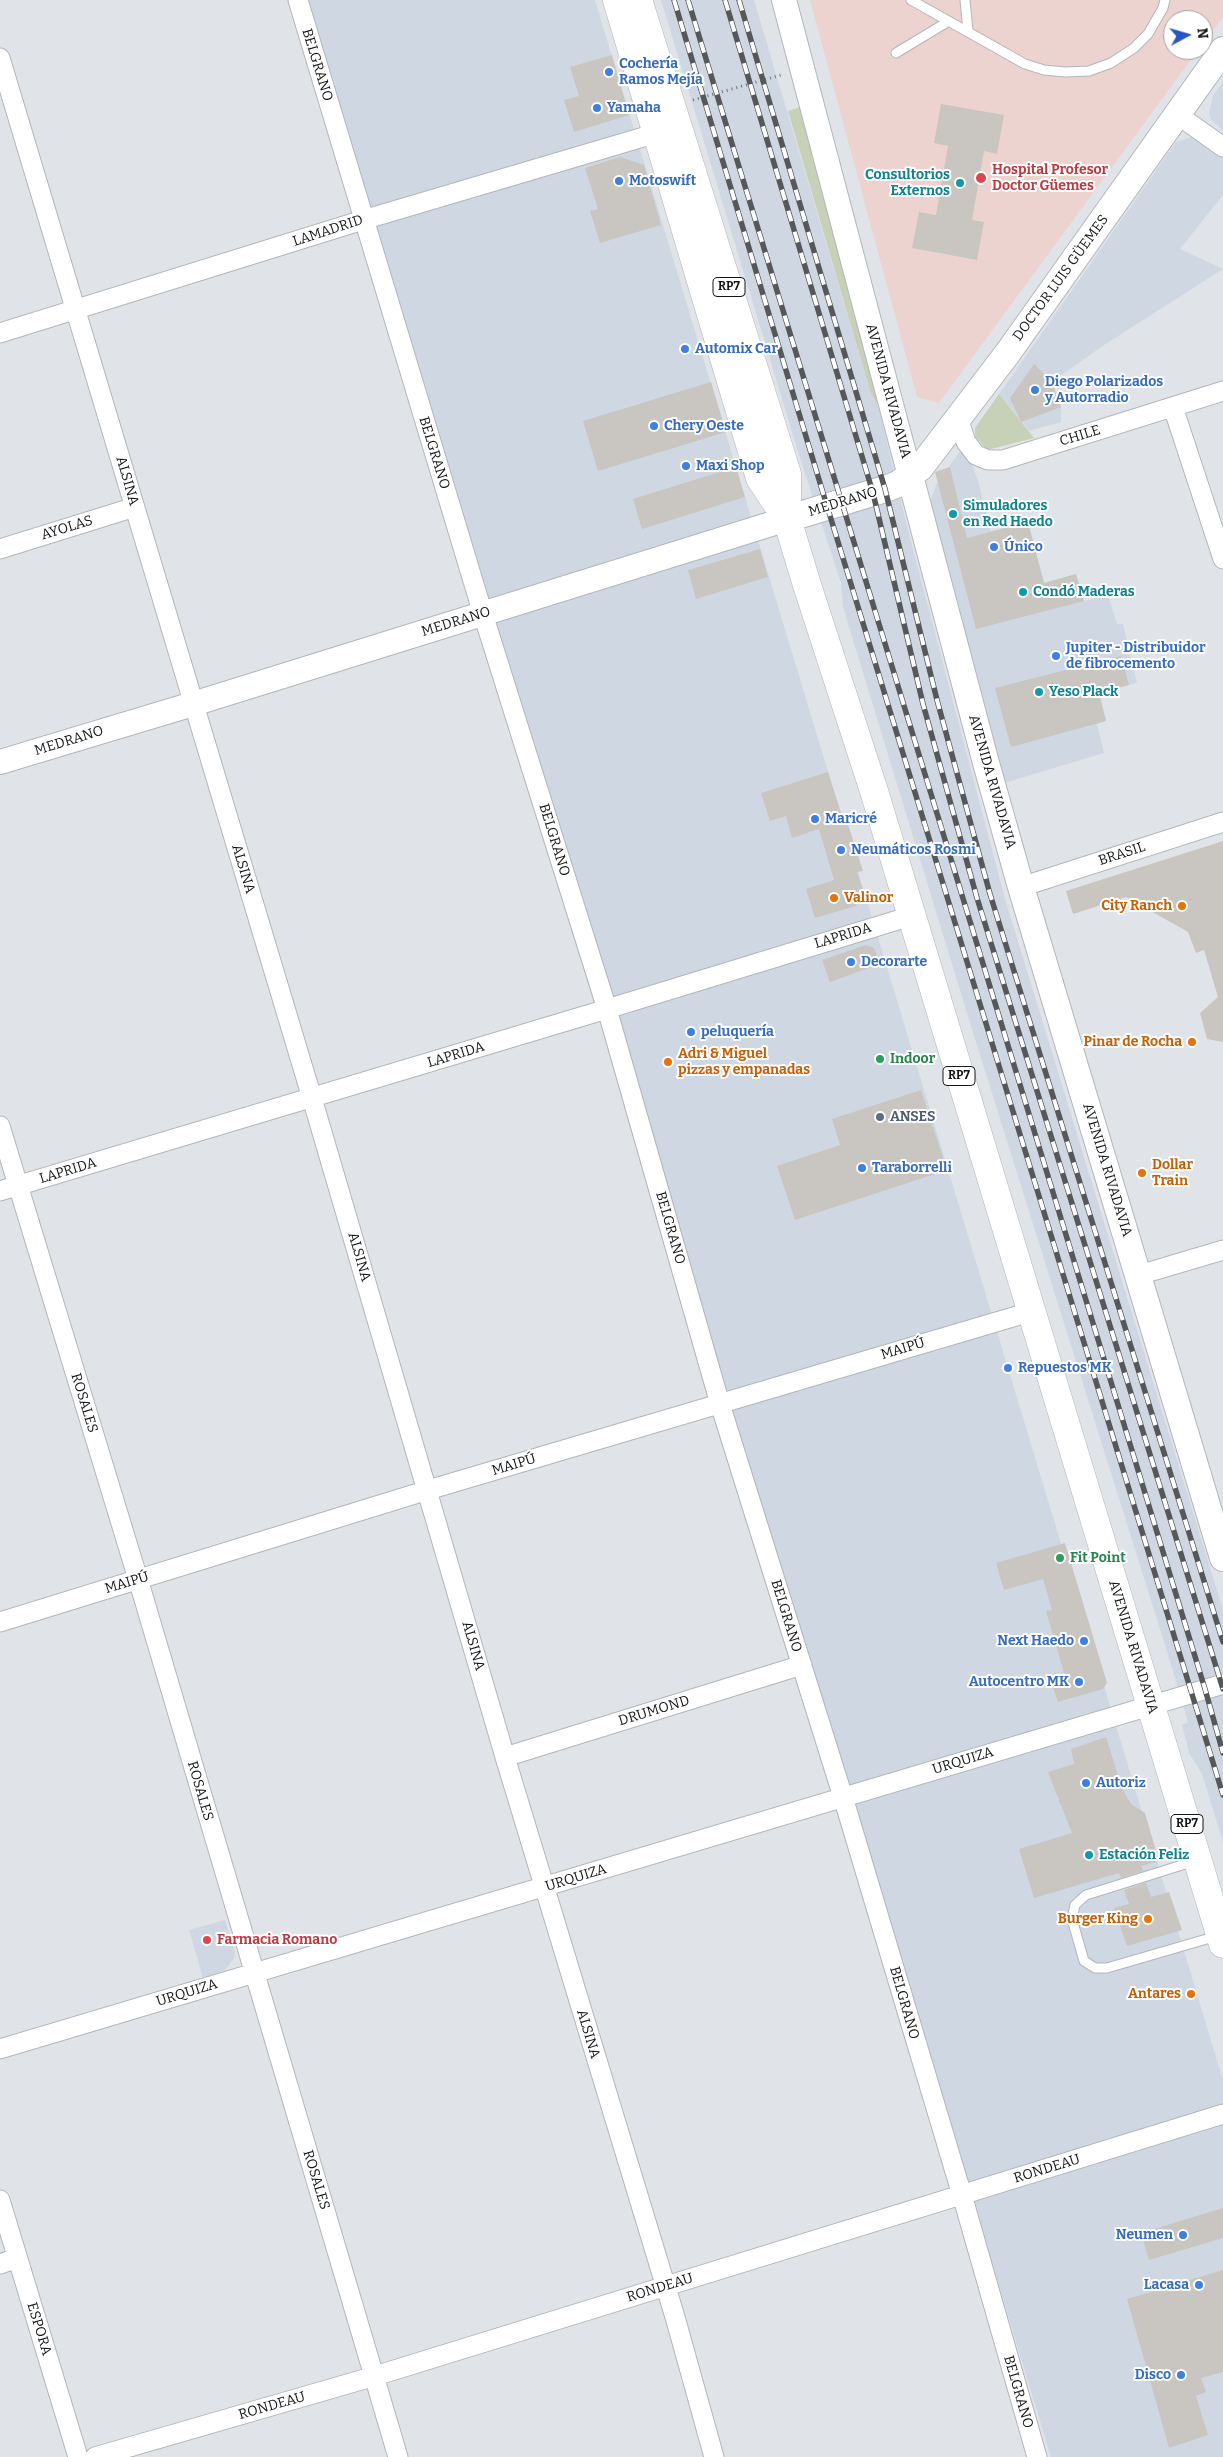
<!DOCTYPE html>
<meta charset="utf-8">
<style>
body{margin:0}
#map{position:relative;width:1223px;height:2457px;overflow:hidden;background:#e0e4e8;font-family:Bitter,serif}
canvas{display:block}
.north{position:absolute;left:1163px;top:10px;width:50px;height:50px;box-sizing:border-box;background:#fff;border:1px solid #a1a1a2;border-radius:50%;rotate:84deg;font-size:14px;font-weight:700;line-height:20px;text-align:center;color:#131516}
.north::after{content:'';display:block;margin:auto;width:18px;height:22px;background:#2956c4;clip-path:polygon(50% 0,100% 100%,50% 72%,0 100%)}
</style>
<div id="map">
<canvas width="1223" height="2457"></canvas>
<div class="north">N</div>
</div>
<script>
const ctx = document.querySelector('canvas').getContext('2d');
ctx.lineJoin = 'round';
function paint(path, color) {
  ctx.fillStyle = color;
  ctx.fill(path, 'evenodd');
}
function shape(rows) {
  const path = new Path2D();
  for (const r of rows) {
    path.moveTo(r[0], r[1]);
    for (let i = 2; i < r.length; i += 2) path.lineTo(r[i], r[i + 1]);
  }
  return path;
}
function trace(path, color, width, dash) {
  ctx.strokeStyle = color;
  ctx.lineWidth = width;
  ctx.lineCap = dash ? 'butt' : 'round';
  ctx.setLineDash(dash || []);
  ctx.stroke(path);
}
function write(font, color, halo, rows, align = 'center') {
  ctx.font = font + ' Bitter,serif';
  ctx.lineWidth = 4;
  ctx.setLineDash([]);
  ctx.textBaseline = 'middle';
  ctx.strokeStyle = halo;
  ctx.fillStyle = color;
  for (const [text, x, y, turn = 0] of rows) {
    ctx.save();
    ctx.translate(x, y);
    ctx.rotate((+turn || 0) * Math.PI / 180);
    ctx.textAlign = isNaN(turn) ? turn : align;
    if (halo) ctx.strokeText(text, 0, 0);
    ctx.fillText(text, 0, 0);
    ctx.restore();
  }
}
const built = shape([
 [304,0,595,0,1223,2080,1223,2457,1051,2457],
 [661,0,754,0,871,394,878,405,907,526,1005,899,1223,1610,1223,1842,1202,1774,1189,1753,1182,1725,1188,1722,1169,1658,969,1020,843,607,841,583,799,455],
 [1223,82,1223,131,1211,120,1209,114,1213,95],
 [1191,137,1199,138,1223,158,1223,195,1180,249,1223,269,1101,347,1052,382,1061,407,1061,422,1029,431,999,394,1176,142],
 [963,447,966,448,978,481,991,531,1028,522,1044,583,1076,574,1084,601,1108,595,1117,624,1123,624,1137,683,1099,693,1106,721,1097,724,1104,753,1001,784,930,502,936,485],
 [225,1920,235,1953,234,1959,225,1970,203,1978,189,1930]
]);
const medical = shape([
 [810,0,1223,0,1223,17,1203,44,1203,20,1173,20,1173,50,1198,50,939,403,917,397]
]);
const green = shape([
 [800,107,879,388,878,405,871,394,788,111],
 [999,394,1034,438,987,450,975,436,975,428]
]);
const building = shape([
 [612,55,629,115,574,132,564,100,579,96,570,67],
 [941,104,1004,115,997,154,984,151,972,220,984,222,977,260,912,248,919,212,936,215,948,146,934,143],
 [620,157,644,165,661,225,600,243,590,211,598,209,585,168],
 [1034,364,1052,382,1061,407,1021,422,1010,398],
 [711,382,726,432,598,471,583,421],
 [736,467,745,497,642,529,633,499],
 [950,467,967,538,1028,522,1044,583,1076,574,1084,601,976,629,935,472],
 [760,549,768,577,696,599,688,570],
 [1121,656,1129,685,1099,693,1106,721,1011,747,995,688],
 [828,772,844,822,847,821,863,871,857,872,863,890,856,906,815,918,806,889,834,880,819,829,792,838,786,816,770,821,761,793],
 [1223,841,1223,1042,1207,1039,1200,1013,1218,997,1204,950,1196,953,1188,932,1126,897,1073,914,1066,891],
 [866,945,874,948,880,964,830,982,822,960],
 [921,1090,947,1170,795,1220,777,1166,840,1145,832,1119],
 [1065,1543,1107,1683,1103,1689,1058,1702,1051,1681,1065,1676,1046,1611,1052,1610,1043,1579,1004,1590,996,1563],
 [1106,1737,1122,1788,1131,1804,1145,1813,1159,1861,1141,1866,1143,1871,1121,1878,1119,1873,1034,1898,1019,1849,1072,1833,1048,1772,1074,1764,1071,1749],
 [1146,1883,1151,1897,1169,1892,1182,1930,1127,1946,1114,1908,1129,1904,1124,1890],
 [1223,2208,1223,2238,1149,2260,1141,2233],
 [1223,2270,1223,2372,1201,2378,1206,2392,1196,2396,1208,2435,1169,2448,1127,2299]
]);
const path = shape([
 [693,100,781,75]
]);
const service = shape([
 [911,0,1025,64,1044,70,1065,72,1089,71,1111,63,1134,48,1148,34,1163,8,1165,0],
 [965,0,968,31],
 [896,53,949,21],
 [1195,1861,1086,1895,1075,1905,1072,1919,1084,1961,1095,1968,1107,1968,1217,1936]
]);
const minor = shape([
 [298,0,483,614,607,1009,720,1404,843,1797,962,2195,1037,2457],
 [0,58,312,1098,505,1757,675,2317,714,2457],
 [1178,115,1223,147],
 [0,333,363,220,657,133],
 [1173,407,1223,559],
 [958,418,966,442,976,455,988,460,1003,460,1223,391],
 [0,549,135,507],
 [1021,887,1223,822],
 [0,1126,138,1579,398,2457],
 [0,1191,607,1009,911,916],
 [1139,1275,1223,1250],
 [0,1622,428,1490,1030,1312],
 [505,1757,802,1665],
 [0,2049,1223,1684],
 [0,2200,78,2457],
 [0,2264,17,2258],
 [95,2457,375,2376,1223,2114]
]);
const tertiary = shape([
 [784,0,910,476],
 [0,762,193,704,787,519]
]);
const secondary = shape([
 [910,476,986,763,1021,887,1223,1558],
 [787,519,885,489,898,484,920,468,1007,354,1223,50]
]);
const primary = shape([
 [617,0,760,478,787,519],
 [638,0,787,474,787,519,807,585,874,791,1223,1944]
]);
const rail = shape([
 [674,0,827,506,1223,1795],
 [688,0,1205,1689,1223,1753],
 [725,0,873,493,923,704,977,898,1223,1689],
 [739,0,885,489,937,700,990,894,1223,1642]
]);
const markers = [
 [609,72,5,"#3f7fe0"],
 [597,108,5,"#3f7fe0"],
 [981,178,6,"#e0444e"],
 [619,181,5,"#3f7fe0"],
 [960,183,5,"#0f9aa8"],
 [685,349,5,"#3f7fe0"],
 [1035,390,5,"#3f7fe0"],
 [654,426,5,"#3f7fe0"],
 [686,466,5,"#3f7fe0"],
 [953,514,5,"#0f9aa8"],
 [994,547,5,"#3f7fe0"],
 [1023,592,5,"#0f9aa8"],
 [1056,656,5,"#3f7fe0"],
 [1039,692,5,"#0f9aa8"],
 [815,819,5,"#3f7fe0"],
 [841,850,5,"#3f7fe0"],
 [834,898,5,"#e8710a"],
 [1182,906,5,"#e8710a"],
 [851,962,5,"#3f7fe0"],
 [691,1032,5,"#3f7fe0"],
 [1192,1042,5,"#e8710a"],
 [880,1059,5,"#2e9e5b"],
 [668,1062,5,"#e8710a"],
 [880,1117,5,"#5c6f8a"],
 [862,1168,5,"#3f7fe0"],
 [1142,1173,5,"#e8710a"],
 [1008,1368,5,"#3f7fe0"],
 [1060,1558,5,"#2e9e5b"],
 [1084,1641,5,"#3f7fe0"],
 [1079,1682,5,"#3f7fe0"],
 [1086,1783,5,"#3f7fe0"],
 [1089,1855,5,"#0f9aa8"],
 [1148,1919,5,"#e8710a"],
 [207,1940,5,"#e0444e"],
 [1191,1994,5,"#e8710a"],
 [1183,2235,5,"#3f7fe0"],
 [1199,2285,5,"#3f7fe0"],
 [1181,2375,5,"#3f7fe0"]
];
const shields = [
 [729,287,32],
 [959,1076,32],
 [1187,1824,32]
];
const shieldNames = [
 ["RP7",729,287],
 ["RP7",959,1076],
 ["RP7",1187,1824]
];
const shopNames = [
 ["Cochería",619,64],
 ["Ramos Mejía",619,80],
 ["Yamaha",607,108],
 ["Motoswift",629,181],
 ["Automix Car",695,349],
 ["Diego Polarizados",1045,382],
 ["y Autorradio",1045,398],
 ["Chery Oeste",664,426],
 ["Maxi Shop",696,466],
 ["Único",1004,547],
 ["Jupiter - Distribuidor",1066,648],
 ["de fibrocemento",1066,664],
 ["Maricré",825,819],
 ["Neumáticos Rosmi",851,850],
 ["Decorarte",861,962],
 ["peluquería",701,1032],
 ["Taraborrelli",872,1168],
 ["Repuestos MK",1018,1368],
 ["Next Haedo",1074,1641,"right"],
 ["Autocentro MK",1069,1682,"right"],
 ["Autoriz",1096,1783],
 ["Neumen",1173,2235,"right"],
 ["Lacasa",1189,2285,"right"],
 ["Disco",1171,2375,"right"]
];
const streetNames = [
 ["BELGRANO",317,65,73],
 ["LAMADRID",328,231,-18],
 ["DOCTOR LUIS GÜEMES",1061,278,-54],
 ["AVENIDA RIVADAVIA",888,391,75],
 ["CHILE",1080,436,-17],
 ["BELGRANO",434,453,73],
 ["ALSINA",127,481,74],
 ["MEDRANO",843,502,-17],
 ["AYOLAS",67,528,-17],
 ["MEDRANO",456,622,-17],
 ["MEDRANO",69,741,-17],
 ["AVENIDA RIVADAVIA",992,782,74],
 ["BELGRANO",554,840,73],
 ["BRASIL",1122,854,-18],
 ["ALSINA",243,869,73],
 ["LAPRIDA",843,936,-17],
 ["LAPRIDA",456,1055,-17],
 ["AVENIDA RIVADAVIA",1107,1170,73],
 ["LAPRIDA",68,1171,-17],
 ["BELGRANO",670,1228,74],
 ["ALSINA",359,1257,74],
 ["MAIPÚ",903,1349,-17],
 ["ROSALES",84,1403,73],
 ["MAIPÚ",514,1465,-17],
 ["MAIPÚ",127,1583,-17],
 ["BELGRANO",786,1616,73],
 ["ALSINA",473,1646,74],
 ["AVENIDA RIVADAVIA",1133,1647,73],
 ["DRUMOND",654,1711,-17],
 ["URQUIZA",963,1761,-17],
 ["ROSALES",200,1791,74],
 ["URQUIZA",576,1878,-17],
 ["URQUIZA",187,1993,-17],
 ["BELGRANO",904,2003,74],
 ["ALSINA",588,2034,73],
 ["RONDEAU",1047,2169,-17],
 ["ROSALES",316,2180,73],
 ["RONDEAU",660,2288,-17],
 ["ESPORA",39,2329,73],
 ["BELGRANO",1018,2392,74],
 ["RONDEAU",272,2406,-16]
];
const healthNames = [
 ["Hospital Profesor",992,170],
 ["Doctor Güemes",992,186],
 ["Farmacia Romano",217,1940]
];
const cultureNames = [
 ["Consultorios",950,175,"right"],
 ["Externos",950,191,"right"],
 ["Simuladores",963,506],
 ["en Red Haedo",963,522],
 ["Condó Maderas",1033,592],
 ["Yeso Plack",1049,692],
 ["Estación Feliz",1099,1855]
];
const foodNames = [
 ["Valinor",844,898,"left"],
 ["City Ranch",1172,906],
 ["Pinar de Rocha",1182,1042],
 ["Adri & Miguel",678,1054,"left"],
 ["pizzas y empanadas",678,1070,"left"],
 ["Dollar",1152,1165,"left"],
 ["Train",1152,1181,"left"],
 ["Burger King",1138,1919],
 ["Antares",1181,1994]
];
const leisureNames = [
 ["Indoor",890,1059],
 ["Fit Point",1070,1558]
];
const serviceNames = [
 ["ANSES",890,1117]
];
paint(built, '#cfd8e2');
paint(medical, '#edd3cf');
paint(green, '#c7d1b7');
paint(building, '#c9c5c1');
trace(service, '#b2b6ba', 11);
trace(minor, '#b2b6ba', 21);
trace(tertiary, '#b2b6ba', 26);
trace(secondary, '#b2b6ba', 28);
trace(primary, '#b2b6ba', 29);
trace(path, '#6f7275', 3, [1, 4]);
trace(service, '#fff', 9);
trace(minor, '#fff', 19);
trace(tertiary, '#fff', 24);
trace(secondary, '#fff', 26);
trace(primary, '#fff', 28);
trace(rail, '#55585a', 5.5);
trace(rail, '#fff', 4, [11]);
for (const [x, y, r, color] of markers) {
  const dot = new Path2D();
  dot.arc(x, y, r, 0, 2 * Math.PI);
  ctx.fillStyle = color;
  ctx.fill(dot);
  trace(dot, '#fff', 2);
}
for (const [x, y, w] of shields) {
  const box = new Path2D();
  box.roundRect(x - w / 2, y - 9.5, w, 19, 4);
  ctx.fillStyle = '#fff';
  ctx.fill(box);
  trace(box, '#131516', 1);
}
write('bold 12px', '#131516', null, shieldNames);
write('bold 14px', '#366cbe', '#fff', shopNames, 'left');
write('14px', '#131516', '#fff', streetNames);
write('bold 14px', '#be3a42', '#fff', healthNames, 'left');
write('bold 14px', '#0d838f', '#fff', cultureNames, 'left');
write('bold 14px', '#c56008', '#fff', foodNames, 'right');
write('bold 14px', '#27864d', '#fff', leisureNames, 'left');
write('bold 14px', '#4e5e75', '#fff', serviceNames, 'left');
</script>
